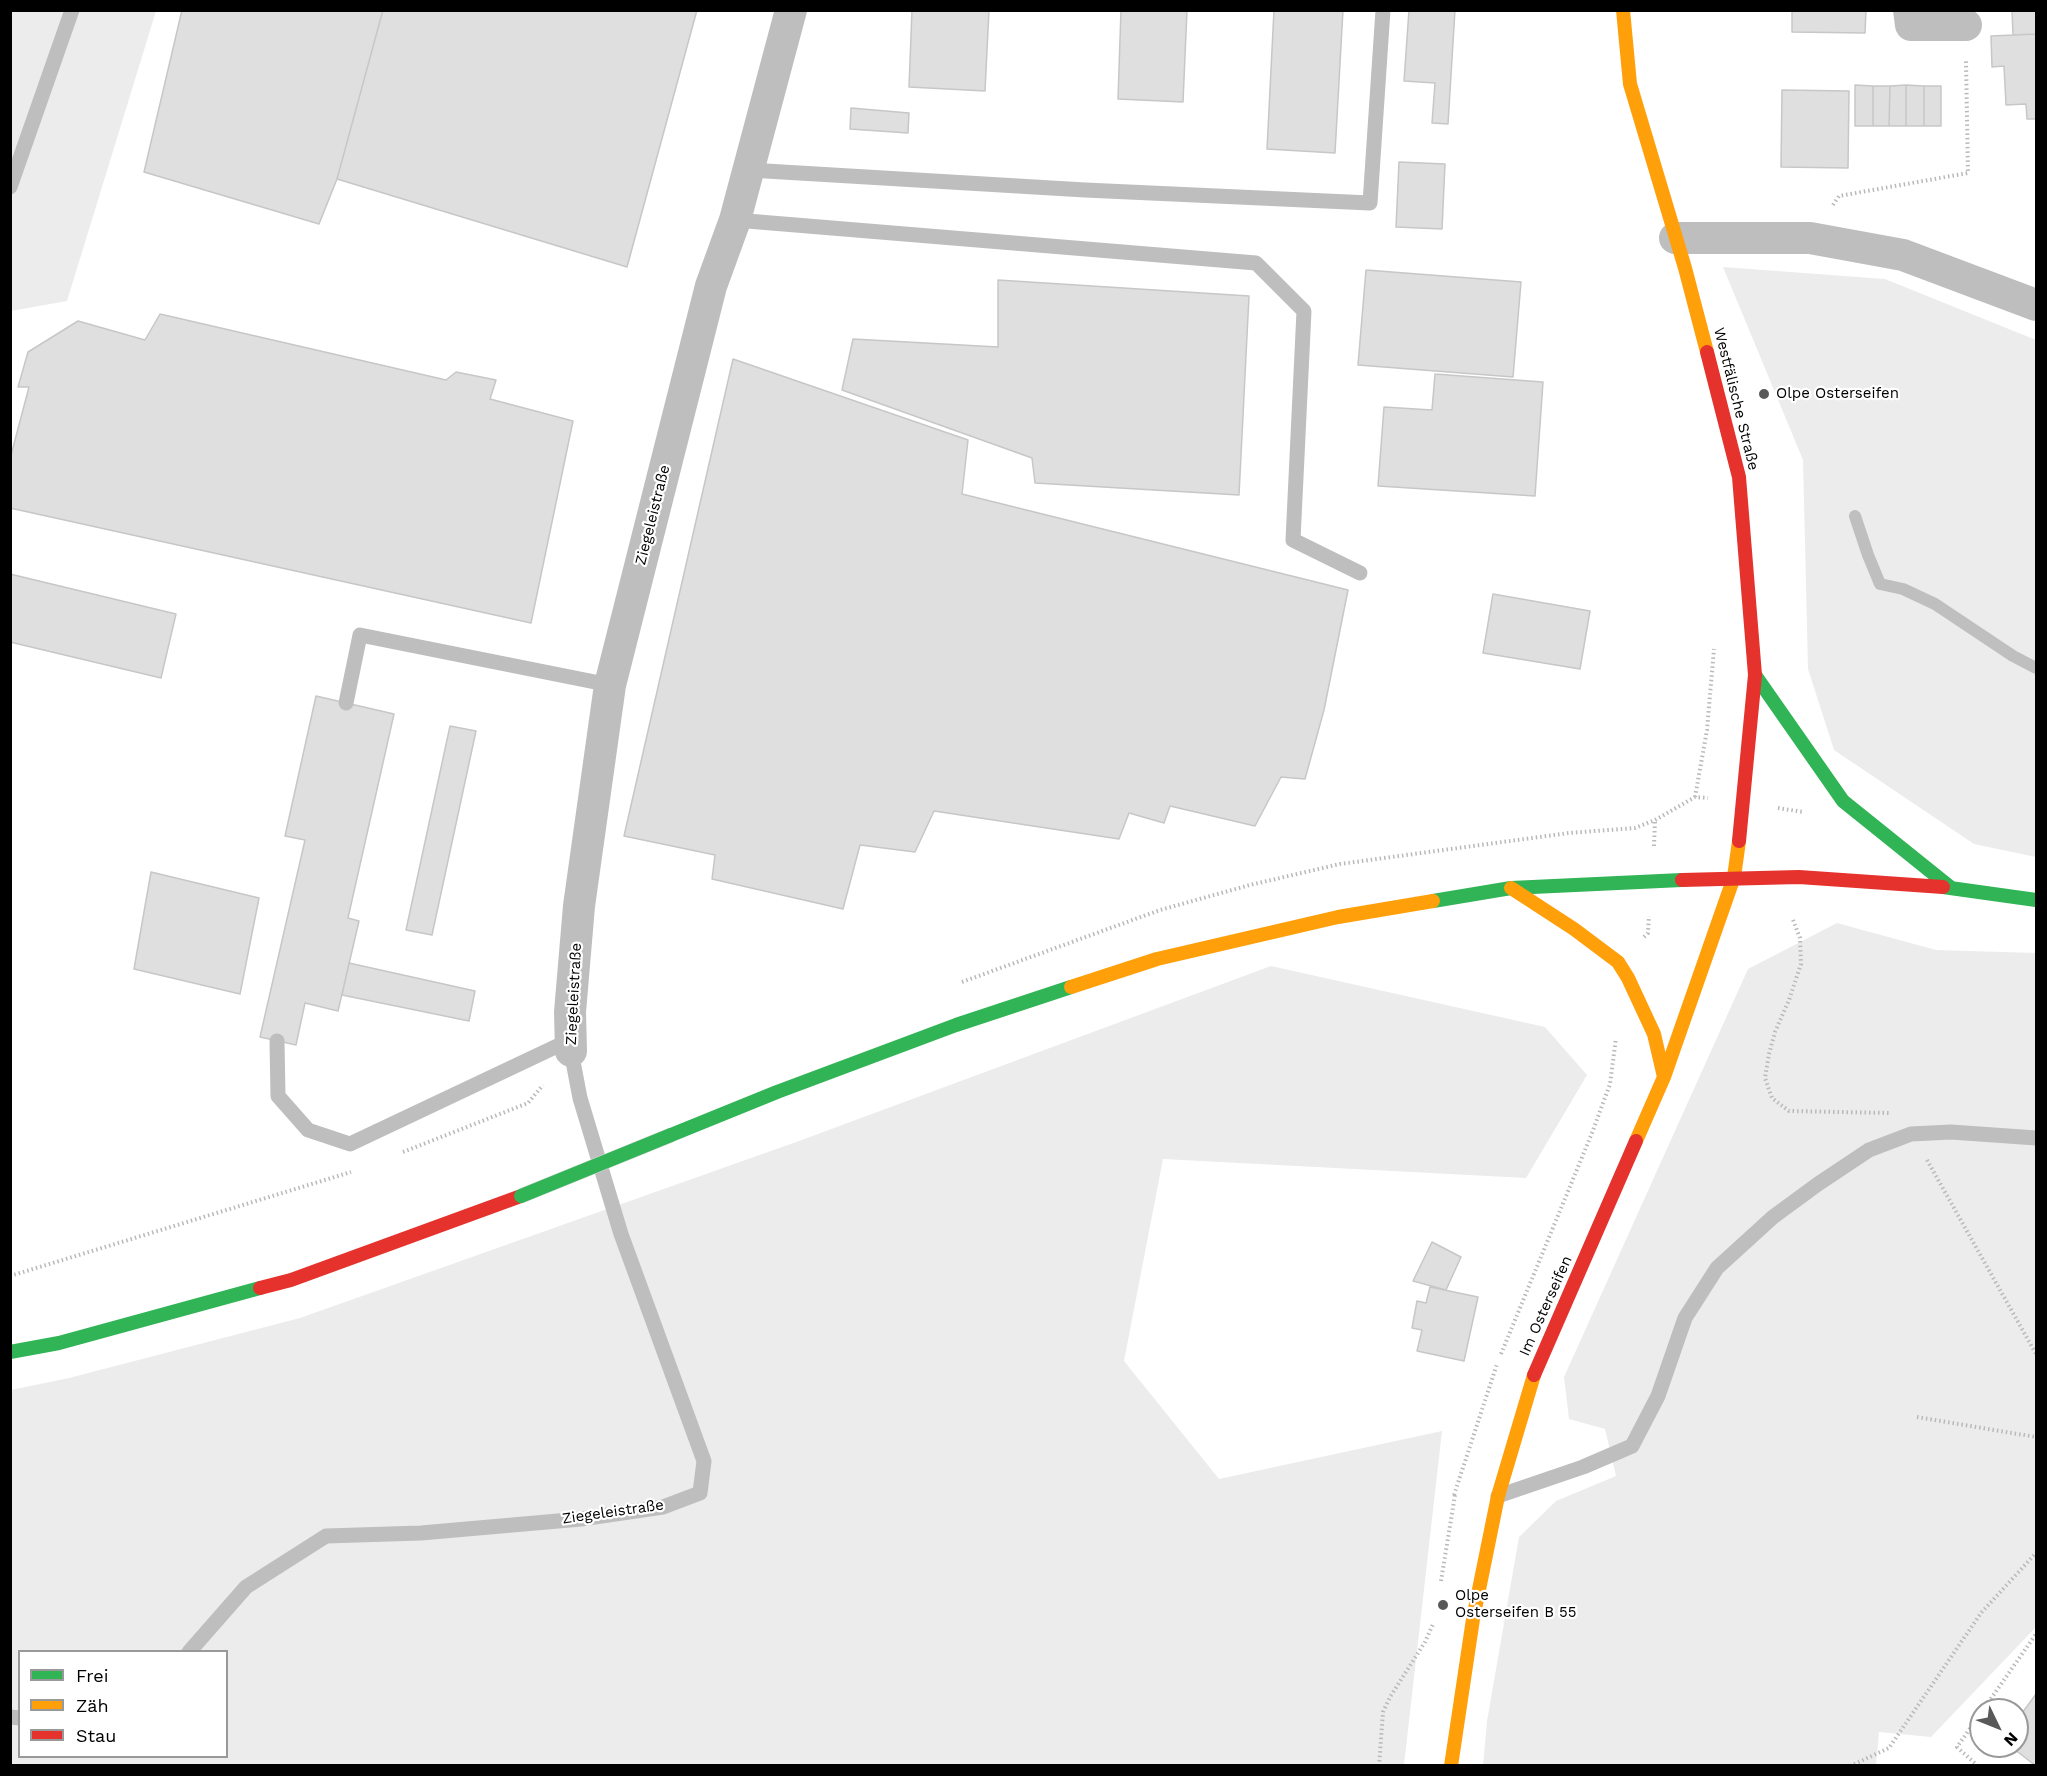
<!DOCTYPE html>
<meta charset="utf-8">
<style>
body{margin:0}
#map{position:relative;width:2047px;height:1776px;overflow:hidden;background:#fff;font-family:"Work Sans",sans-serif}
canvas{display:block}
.frame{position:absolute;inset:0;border:12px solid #000;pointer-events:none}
.legend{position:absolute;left:18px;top:1650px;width:210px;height:108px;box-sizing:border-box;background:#fff;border:2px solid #999;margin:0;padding:8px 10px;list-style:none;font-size:18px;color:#000}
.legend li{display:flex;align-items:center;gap:12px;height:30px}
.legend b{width:30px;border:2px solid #999}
.north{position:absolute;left:1969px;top:1698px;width:60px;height:60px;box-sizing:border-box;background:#fff;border:2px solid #999;border-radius:50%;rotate:133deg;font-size:16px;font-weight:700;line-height:24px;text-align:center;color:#000}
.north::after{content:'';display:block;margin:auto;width:21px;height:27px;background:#595959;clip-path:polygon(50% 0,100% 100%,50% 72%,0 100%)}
</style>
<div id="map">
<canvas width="2047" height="1776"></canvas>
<div class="frame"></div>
<ul class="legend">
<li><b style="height:8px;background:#30b455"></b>Frei</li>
<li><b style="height:8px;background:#ff9f0a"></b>Zäh</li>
<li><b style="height:8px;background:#e5322d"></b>Stau</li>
</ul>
<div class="north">N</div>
</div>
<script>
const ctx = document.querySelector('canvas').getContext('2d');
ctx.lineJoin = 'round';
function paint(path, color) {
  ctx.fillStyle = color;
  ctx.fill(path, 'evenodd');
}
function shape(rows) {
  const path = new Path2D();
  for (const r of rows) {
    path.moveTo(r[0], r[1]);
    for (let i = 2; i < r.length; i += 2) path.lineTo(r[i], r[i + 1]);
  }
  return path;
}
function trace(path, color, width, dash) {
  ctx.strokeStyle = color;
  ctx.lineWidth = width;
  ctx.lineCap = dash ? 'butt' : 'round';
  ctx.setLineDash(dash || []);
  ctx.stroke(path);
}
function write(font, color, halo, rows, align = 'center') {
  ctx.font = font + ' "Work Sans",sans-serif';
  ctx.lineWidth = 4.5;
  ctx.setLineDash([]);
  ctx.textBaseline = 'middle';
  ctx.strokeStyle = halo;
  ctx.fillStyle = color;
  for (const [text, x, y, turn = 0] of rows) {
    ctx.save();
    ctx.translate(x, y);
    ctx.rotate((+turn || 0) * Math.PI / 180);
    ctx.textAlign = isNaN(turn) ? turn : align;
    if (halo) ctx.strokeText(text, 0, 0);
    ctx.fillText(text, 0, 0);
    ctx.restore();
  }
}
const green = shape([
 [11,11,156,11,67,301,11,311],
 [1723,267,1885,279,2036,340,2036,857,1974,844,1834,750,1808,669,1803,460],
 [1837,923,1936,950,2036,953,2036,1627,1931,1737,1879,1732,1876,1765,1483,1766,1487,1721,1519,1537,1556,1501,1616,1476,1605,1429,1569,1419,1564,1377,1748,969],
 [1271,966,1545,1027,1587,1075,1526,1178,1163,1159,1124,1361,1219,1479,1442,1431,1404,1765,11,1766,11,1390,69,1378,300,1318,799,1141],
 [20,1652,226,1652,226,1756,20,1756]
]);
const stream = shape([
 [1855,516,1868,555,1880,584,1903,589,1935,604,2013,656,2036,668]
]);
const building = shape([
 [182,10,383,10,337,179,319,224,144,172,182,10],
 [383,10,697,10,627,267,337,179,383,10],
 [912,10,989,10,985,91,909,87,912,10],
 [1121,10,1187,10,1183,102,1118,99,1121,10],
 [1274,10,1343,10,1335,153,1267,149,1274,10],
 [1409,10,1455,10,1448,124,1432,123,1435,83,1404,81,1409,10],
 [1792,10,1866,10,1865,33,1792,32,1792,10],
 [2012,10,2036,10,2036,34,2013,35,2012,10],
 [2036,34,2036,119,2027,119,2026,104,2006,105,2004,66,1992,67,1991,36,2036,34],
 [1855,85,1873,86,1873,126,1855,126,1855,85],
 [1906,85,1906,126,1889,126,1890,86,1906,85],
 [1906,85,1924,86,1924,126,1906,126,1906,85],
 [1873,86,1890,86,1889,126,1873,126,1873,86],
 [1924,86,1941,86,1941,126,1924,126,1924,86],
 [1782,90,1849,91,1848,168,1781,167,1782,90],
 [851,108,909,113,908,133,850,129,851,108],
 [1399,162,1445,164,1442,229,1396,227,1399,162],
 [1366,270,1521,282,1513,377,1358,365,1366,270],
 [998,280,1249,296,1239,495,1035,483,1032,458,842,390,853,339,998,347,998,280],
 [160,314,446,380,456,372,496,380,490,399,573,421,531,623,10,508,10,459,29,387,18,387,28,352,78,321,145,340,160,314],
 [733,359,968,440,962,494,1348,590,1324,710,1305,779,1281,777,1255,826,1170,806,1164,823,1129,813,1119,839,934,811,915,852,860,845,843,909,712,879,715,855,624,836,733,359],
 [1435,374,1543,382,1535,496,1378,486,1384,407,1432,410,1435,374],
 [10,574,176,614,161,678,10,642,10,574],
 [1493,594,1590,611,1580,669,1483,653,1493,594],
 [316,696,394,714,348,918,359,921,338,1011,305,1003,296,1045,260,1037,305,840,285,836,316,696],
 [450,726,476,731,432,935,406,930,450,726],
 [151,872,259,898,240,994,134,969,151,872],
 [349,963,475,991,469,1021,342,995,349,963],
 [1432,1242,1461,1257,1446,1290,1413,1281,1432,1242],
 [1430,1287,1478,1297,1464,1361,1417,1351,1422,1330,1412,1328,1417,1301,1426,1303,1430,1287],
 [2036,1694,2036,1766,2010,1746,2017,1746,2017,1720,2036,1694]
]);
const path = shape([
 [1833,205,1839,196,1968,173,1966,61],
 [1695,797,1707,730,1714,649],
 [1778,808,1803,812],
 [1654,846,1655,820],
 [1793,920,1800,938,1801,964,1789,1000,1775,1032,1769,1054,1765,1078,1772,1098,1789,1111,1889,1113],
 [1644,937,1648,933,1649,916],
 [962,982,1160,910,1250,885,1340,864,1569,833,1635,828,1655,820,1695,797,1708,798],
 [403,1152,528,1103,543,1085],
 [1927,1160,2036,1354],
 [10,1276,351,1172],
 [1501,1354,1592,1133,1610,1084,1616,1038],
 [1917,1417,2036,1437],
 [1454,1495,1497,1364],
 [1441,1581,1455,1495],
 [1983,1710,2036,1634],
 [1379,1766,1383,1712,1390,1697,1425,1642,1433,1624],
 [1850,1766,1889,1748,1981,1613,2036,1553],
 [1978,1766,1957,1747,1981,1713]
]);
const lane = shape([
 [749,170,1085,190,1370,203,1383,10],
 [10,187,72,10],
 [735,220,1256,263,1304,311,1293,540,1360,573],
 [346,703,360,635,610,685],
 [277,1041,278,1096,308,1130,350,1144,570,1040],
 [1498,1496,1583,1467,1632,1446,1658,1396,1685,1318,1717,1268,1773,1217,1818,1184,1869,1150,1911,1134,1951,1132,2036,1138],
 [189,1652,246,1587,326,1536,421,1533,581,1519,663,1507,700,1493,704,1461,621,1234,580,1098,571,1051],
 [10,1717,20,1718]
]);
const street = shape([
 [1909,10,1911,25,1966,25],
 [1675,238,1810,238,1903,255,2036,305],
 [571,1051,570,1012,579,906,610,685,711,286,735,220,791,10]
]);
const fast = shape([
 [1755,675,1843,801,1950,887],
 [1943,887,2036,900],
 [1433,901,1511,888,1682,880],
 [671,1135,777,1092,956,1025,1071,987],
 [10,1352,59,1343,260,1288]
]);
const slow = shape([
 [1623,10,1630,84,1685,268,1707,352],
 [1511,888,1574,929,1618,962,1628,978,1654,1034,1664,1077],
 [1071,987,1157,959,1338,917,1433,901],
 [1636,1141,1664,1077,1734,877,1739,841],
 [1451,1766,1473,1619,1498,1496,1534,1375]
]);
const jam = shape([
 [1707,352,1739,477,1755,675,1739,841],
 [1682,880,1799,877,1943,887],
 [260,1288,291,1280,521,1196],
 [1534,1375,1636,1141]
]);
const fastBridge = shape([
 [521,1196,671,1135]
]);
const markers = [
 [1764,394,6,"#595959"],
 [1443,1605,6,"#595959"]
];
const poiNames = [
 ["Olpe Osterseifen",1776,394],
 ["Olpe",1455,1596],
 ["Osterseifen B 55",1455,1613]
];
const streetNames = [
 ["Westfälische Straße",1736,399,76],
 ["Ziegeleistraße",653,515,-76],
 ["Ziegeleistraße",574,994,-87],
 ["Im Osterseifen",1546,1306,-66],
 ["Ziegeleistraße",613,1512,-8]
];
paint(green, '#ececec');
trace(stream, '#bfbfbf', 12);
paint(building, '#dfdfdf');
trace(building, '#c7c7c7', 1.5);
trace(path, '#b9b9b9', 4, [1.5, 3]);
trace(lane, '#bebebe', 15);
trace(street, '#bebebe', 32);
trace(fast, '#30b455', 14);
trace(slow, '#ff9f0a', 14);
trace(jam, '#e5322d', 14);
trace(fastBridge, '#dbdbdb', 15, []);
trace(fastBridge, '#30b455', 14);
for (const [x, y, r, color] of markers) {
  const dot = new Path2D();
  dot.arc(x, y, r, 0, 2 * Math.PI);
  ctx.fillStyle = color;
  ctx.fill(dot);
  trace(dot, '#fff', 2);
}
write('15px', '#000', '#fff', poiNames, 'left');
write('15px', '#000', '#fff', streetNames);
</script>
